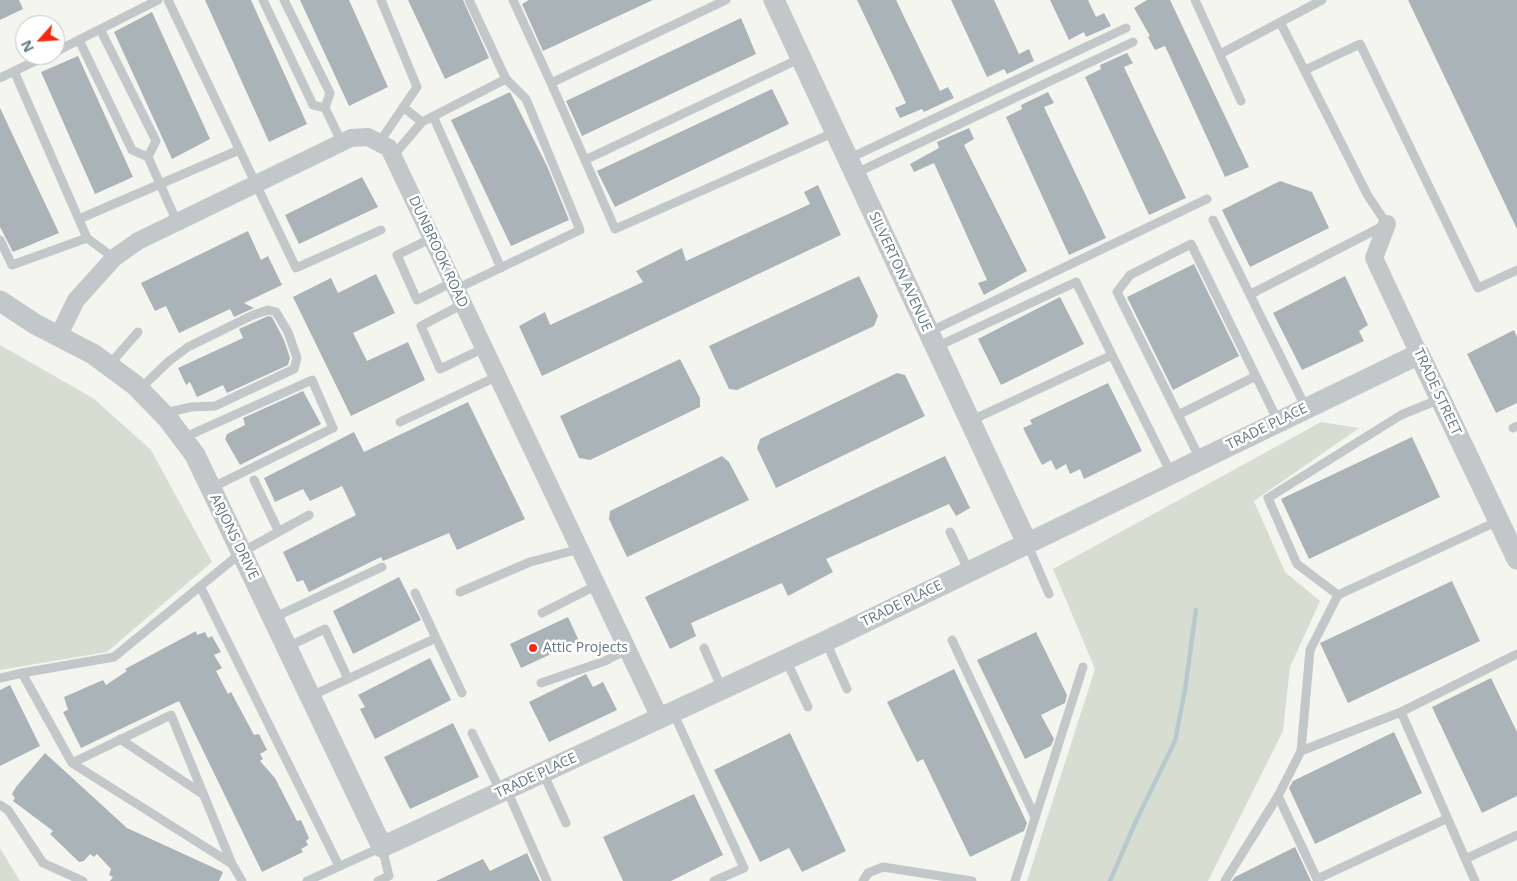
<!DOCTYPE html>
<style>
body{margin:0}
#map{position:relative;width:1517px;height:881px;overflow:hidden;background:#f5f5f0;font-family:"Open Sans",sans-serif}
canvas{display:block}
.north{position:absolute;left:15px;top:15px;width:50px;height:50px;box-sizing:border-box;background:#fff;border:1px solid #c0c9ce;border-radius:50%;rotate:244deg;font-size:14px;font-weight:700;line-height:20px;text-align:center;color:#617985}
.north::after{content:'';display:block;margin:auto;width:18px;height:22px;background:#f42b11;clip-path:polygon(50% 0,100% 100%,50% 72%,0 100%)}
</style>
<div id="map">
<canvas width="1517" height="881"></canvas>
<div class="north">N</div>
</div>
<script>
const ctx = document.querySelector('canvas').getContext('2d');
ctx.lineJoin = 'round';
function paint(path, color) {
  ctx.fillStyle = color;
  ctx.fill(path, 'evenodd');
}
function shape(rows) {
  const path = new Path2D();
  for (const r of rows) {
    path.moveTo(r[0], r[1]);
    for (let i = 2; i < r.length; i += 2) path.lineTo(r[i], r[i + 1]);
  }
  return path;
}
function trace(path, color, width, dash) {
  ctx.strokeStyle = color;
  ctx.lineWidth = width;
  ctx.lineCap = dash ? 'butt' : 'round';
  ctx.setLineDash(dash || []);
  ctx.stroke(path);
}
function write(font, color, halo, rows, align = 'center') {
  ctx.font = font + ' "Open Sans",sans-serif';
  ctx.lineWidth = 5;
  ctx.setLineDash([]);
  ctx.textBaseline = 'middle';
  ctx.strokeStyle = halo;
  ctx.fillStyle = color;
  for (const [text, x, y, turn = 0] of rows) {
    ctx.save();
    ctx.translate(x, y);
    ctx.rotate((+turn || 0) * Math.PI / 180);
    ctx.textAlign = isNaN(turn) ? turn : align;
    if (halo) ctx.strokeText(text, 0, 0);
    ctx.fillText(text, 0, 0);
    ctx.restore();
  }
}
const green = shape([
 [0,345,93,398,151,450,212,562,107,652,0,670],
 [1321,422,1359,428,1254,501,1285,572,1320,601,1290,667,1283,731,1208,881,1027,881,1095,669,1053,569],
 [0,848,20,881,0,881]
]);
const stream = shape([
 [1110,881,1136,821,1175,741,1185,690,1196,610]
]);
const building = shape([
 [0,0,19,0,23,9,0,20],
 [205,0,251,0,307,124,269,142],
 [300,0,349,0,388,87,349,106],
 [408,0,463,0,489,58,445,79],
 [529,0,653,0,543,51,522,4],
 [857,0,896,0,940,91,948,87,954,98,924,112,922,109,900,118,895,108,906,103],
 [951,0,994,0,1019,54,1029,49,1034,61,1007,74,1004,69,987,77],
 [1050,0,1088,0,1096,17,1104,13,1111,26,1086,37,1084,32,1069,40],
 [1147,0,1170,0,1249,167,1225,177,1165,46,1155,50,1148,37,1150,36,1134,8],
 [1408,0,1517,0,1517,229],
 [152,12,210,139,172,159,114,32],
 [741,18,756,54,582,136,566,101],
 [1127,53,1133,63,1124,67,1186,198,1149,215,1085,77,1101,69,1100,65],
 [78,56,133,177,95,194,41,72],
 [772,89,789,124,615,207,597,171],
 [510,92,547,166,569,220,511,246,451,120],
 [1048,92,1054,103,1044,107,1106,238,1069,255,1006,117,1022,109,1021,105],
 [0,108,59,233,13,252,0,227],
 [969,128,974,139,964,145,1027,271,984,295,978,283,987,280,934,163,914,172,910,164,939,148,937,142],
 [362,177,378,207,299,244,285,215],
 [1280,181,1312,192,1329,228,1250,267,1222,210],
 [818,185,841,235,542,376,519,326,545,312,550,325,643,282,636,271,682,248,686,261,810,204,804,192],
 [248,231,261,260,268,256,282,285,244,303,254,308,234,317,230,309,179,333,166,306,155,311,141,283],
 [1194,264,1239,356,1173,390,1127,297],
 [376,274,395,313,353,333,367,361,408,342,425,380,351,416,293,297,331,278,338,293],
 [859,276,878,316,874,326,737,390,729,389,709,346],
 [1345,276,1368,325,1359,331,1364,341,1302,370,1273,313],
 [1060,297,1084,344,1001,385,978,339],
 [268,316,272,317,284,340,290,358,288,365,227,393,223,385,197,397,190,382,186,385,178,368,243,338,239,329],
 [1514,330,1517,337,1517,403,1496,413,1467,354],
 [680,359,700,398,700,407,590,460,579,458,560,416],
 [897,373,905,375,925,416,776,488,757,448,760,439],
 [1108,383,1142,451,1084,479,1080,469,1070,474,1066,464,1056,470,1051,460,1042,465,1023,428,1032,424,1030,420],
 [303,391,321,424,240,465,225,439,227,434,245,425,243,418],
 [468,402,525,519,457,550,449,533,383,561,381,557,309,592,303,580,297,582,283,552,356,515,342,486,310,501,303,489,275,502,264,478,354,432,364,452],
 [1412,437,1440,497,1309,559,1281,499],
 [722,456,729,462,749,500,627,557,609,519,610,511],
 [945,456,970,508,956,516,949,504,826,559,833,572,788,596,782,583,691,623,696,636,670,649,645,597],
 [399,577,421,620,353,654,333,611],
 [1452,581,1480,641,1348,703,1320,643],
 [568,617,579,641,521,668,510,644],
 [196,631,197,635,205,632,208,638,212,636,221,652,214,655,222,668,216,671,228,694,231,692,254,735,259,734,267,750,260,754,263,759,260,761,275,778,297,821,301,820,309,838,306,841,308,845,301,849,303,852,262,872,179,701,81,748,63,712,68,710,64,697,103,680,106,685,127,671,125,669],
 [1036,632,1067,695,1065,703,1041,715,1054,739,1051,746,1025,759,977,660],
 [430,658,451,700,375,739,360,709,365,707,358,695],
 [954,669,1027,823,1024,831,970,857,923,759,917,762,887,702],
 [586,674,593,687,603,682,617,710,549,742,529,702],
 [1491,678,1517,732,1517,796,1482,813,1432,707],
 [10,685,40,746,0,766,0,690],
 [453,723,479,777,410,809,384,757],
 [1394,732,1422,793,1315,844,1289,788,1293,781],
 [790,733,846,851,802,872,789,848,760,862,714,770],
 [45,753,127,828,223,872,219,881,110,881,113,877,109,875,111,869,97,854,94,857,90,854,84,861,79,862,50,834,53,831,13,801,15,798,12,794,16,787],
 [694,794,723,855,671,881,623,881,603,837],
 [1295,847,1311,881,1232,881,1235,877],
 [527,853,540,881,436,881,483,859,490,871]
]);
const service = shape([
 [168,0,296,268,381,230],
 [263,0,313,105,325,108,330,93,284,0],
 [513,0,551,83,726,0],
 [1195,0,1241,101],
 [79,40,132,150,148,157,156,141,100,29],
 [55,52,158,0],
 [1220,54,1322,0],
 [801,58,585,160,615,229,835,132],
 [1305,70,1360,44,1478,288,1517,270],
 [14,71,87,238],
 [0,78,48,55],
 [551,83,585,160],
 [403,107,422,122],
 [325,108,342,143],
 [433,116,501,268],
 [379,143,417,87,381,0],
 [393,156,422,122,506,79,469,0],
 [148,157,177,222],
 [848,159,1126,28],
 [854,174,1133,42],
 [79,219,239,150],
 [1213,220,1306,408],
 [432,238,397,255,417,300,453,282],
 [0,240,12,265,87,238,114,258],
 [456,289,580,230,526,99,506,79],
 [1251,294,1387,224,1368,196,1280,22],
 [463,304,421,326,440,369,484,348],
 [929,332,1207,199],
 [936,347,1076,282,1112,355],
 [109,365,138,332],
 [140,389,169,361,188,347,253,315,268,310,276,312,288,332,297,358,294,369,215,406,191,407,165,413],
 [1178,415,1256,376],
 [970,421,1112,355,1171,473],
 [400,422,498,376],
 [1513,428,1517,426],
 [183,438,312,380,333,428,211,488],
 [1200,459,1117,292,1130,275,1191,244,1278,421],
 [254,480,278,530],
 [950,532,969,571],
 [1027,543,1049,594],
 [200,586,339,866],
 [460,592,530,562,580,549],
 [415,593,436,638],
 [1338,595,1498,521],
 [542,613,597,585],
 [273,618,382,567],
 [952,640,1035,817],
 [826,642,847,689],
 [287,647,325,629,348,679],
 [704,648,722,689],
 [786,660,808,707],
 [0,678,22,673],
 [541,683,605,661,628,649],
 [311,696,436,638,462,693],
 [673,712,744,868,714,881],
 [1401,712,1301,751,1310,650,1338,595,1297,564,1268,498,1401,415,1440,399],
 [472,733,501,792],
 [120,739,204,795],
 [72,763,22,673,114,657,242,552,309,515],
 [543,773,566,823],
 [507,790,547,881],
 [1278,796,1318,881],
 [0,805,8,810,43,863,83,881],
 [1465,859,1517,835],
 [232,864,72,763,171,715,232,864,242,881],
 [1317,879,1446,819],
 [307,881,382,847,389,876,378,881],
 [863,881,868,873,883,867,972,881],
 [1015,881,1083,667],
 [1225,881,1278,796,1301,751],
 [1475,881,1401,712,1517,654]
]);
const minor = shape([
 [1387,224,1374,258,1419,354],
 [59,335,76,300,114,258,138,241,351,138,368,137,389,148,660,718]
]);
const tertiary = shape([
 [774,0,1027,543],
 [0,301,35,324,93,354,135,385,168,419,195,455,382,847,826,641,1419,354,1517,559]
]);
const markers = [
 [533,648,5,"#f42b11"]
];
const streetNames = [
 ["DUNBROOK ROAD",438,252,65],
 ["SILVERTON AVENUE",900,272,65],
 ["TRADE STREET",1437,392,65],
 ["TRADE PLACE",1267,427,-26],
 ["ARJONS DRIVE",234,537,64],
 ["TRADE PLACE",902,604,-26],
 ["TRADE PLACE",536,776,-25]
];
const poiNames = [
 ["Attic Projects",543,648]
];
paint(green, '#d7ddd1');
trace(stream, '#b8c9cb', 4.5);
paint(building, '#aab4b8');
trace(service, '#c2c7ca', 9);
trace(minor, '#c2c7ca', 18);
trace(tertiary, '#c2c7ca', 21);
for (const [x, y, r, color] of markers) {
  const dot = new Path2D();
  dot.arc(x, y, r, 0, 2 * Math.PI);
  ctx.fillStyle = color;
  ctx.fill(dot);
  trace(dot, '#fff', 2);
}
write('14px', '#617985', '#fff', streetNames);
write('14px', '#617985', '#fff', poiNames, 'left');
</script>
